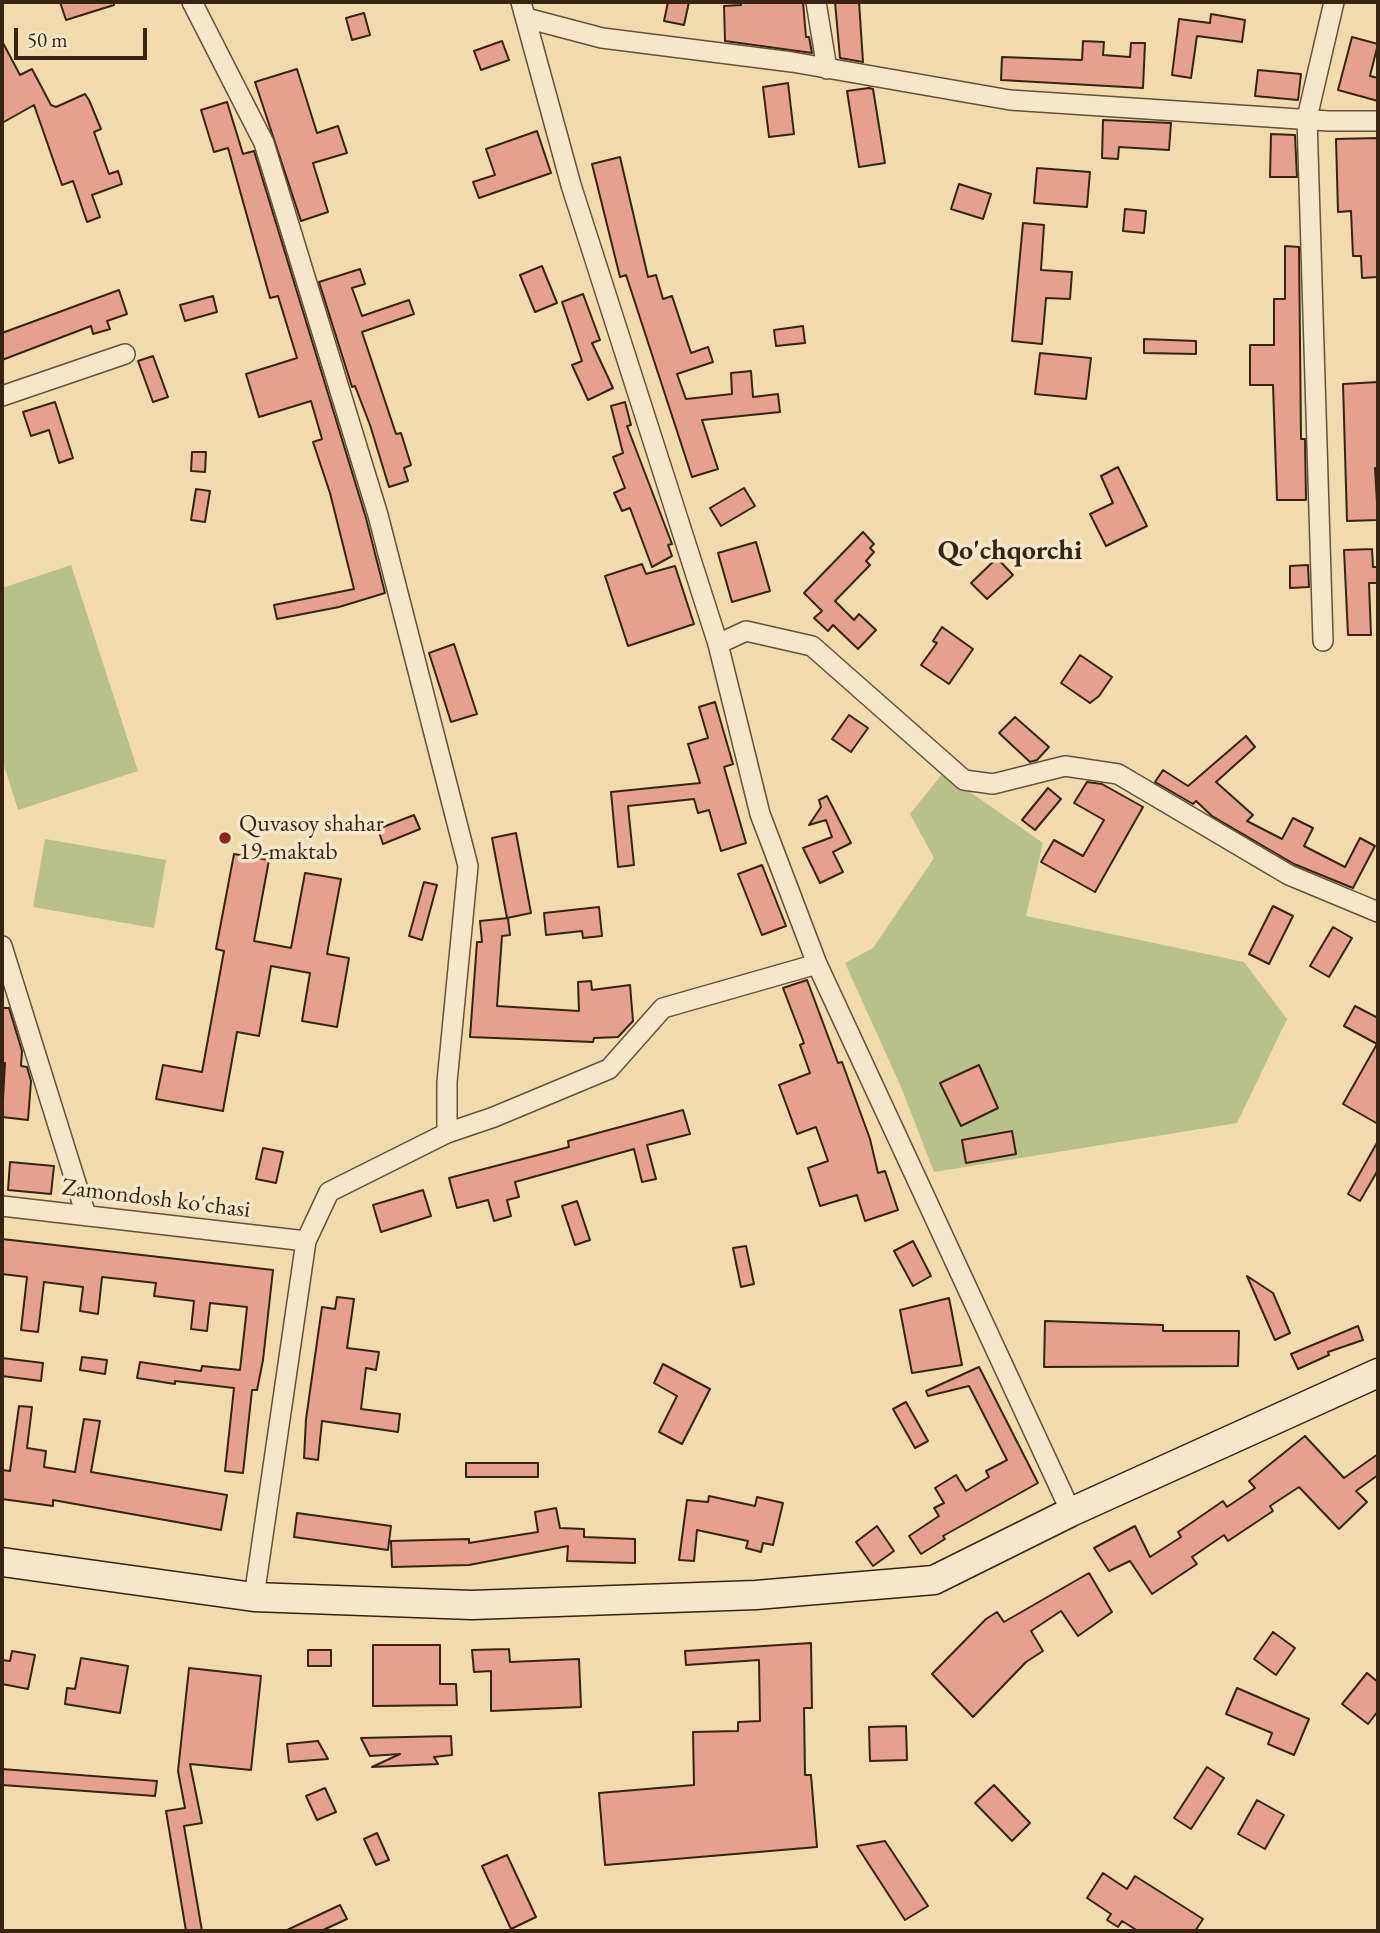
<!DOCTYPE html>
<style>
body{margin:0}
#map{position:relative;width:1380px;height:1933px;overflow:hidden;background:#f1daae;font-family:"EB Garamond",serif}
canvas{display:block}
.frame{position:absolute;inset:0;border:4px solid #362411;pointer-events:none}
.scale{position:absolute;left:14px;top:28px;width:133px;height:32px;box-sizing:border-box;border:4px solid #362411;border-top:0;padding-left:9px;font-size:21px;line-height:24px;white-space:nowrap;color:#362411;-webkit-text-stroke:5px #f6e7ca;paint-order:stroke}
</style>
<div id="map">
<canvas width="1380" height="1933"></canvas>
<div class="frame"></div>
<div class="scale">50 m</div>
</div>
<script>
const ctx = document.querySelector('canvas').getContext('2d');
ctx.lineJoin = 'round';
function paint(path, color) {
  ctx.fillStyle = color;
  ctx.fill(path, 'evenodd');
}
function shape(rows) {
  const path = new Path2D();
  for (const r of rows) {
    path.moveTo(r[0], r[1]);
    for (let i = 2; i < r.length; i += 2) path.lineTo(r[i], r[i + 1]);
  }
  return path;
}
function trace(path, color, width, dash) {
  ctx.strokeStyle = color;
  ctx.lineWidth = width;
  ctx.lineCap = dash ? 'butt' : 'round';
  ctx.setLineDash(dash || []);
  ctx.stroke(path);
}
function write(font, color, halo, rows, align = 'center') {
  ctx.font = font + ' "EB Garamond",serif';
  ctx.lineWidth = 7;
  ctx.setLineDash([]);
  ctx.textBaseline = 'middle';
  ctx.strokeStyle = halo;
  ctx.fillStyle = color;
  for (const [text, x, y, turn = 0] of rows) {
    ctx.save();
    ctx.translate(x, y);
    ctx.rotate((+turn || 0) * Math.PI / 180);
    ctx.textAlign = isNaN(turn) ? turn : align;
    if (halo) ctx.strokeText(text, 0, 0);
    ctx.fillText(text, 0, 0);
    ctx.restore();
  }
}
const green = shape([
 [71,565,138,771,18,810,2,759,2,588],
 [943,773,1043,843,1026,916,1244,962,1287,1019,1237,1123,934,1172,901,1087,845,963,873,948,934,858,910,814],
 [45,839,166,860,154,928,33,907]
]);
const building = shape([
 [60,2,113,2,114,5,66,20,60,2],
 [668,2,689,2,684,25,664,21,668,2],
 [741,2,803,2,806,37,809,37,812,53,725,41,724,6,741,5,741,2],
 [835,2,859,2,863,62,840,58,835,2],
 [364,13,370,35,352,40,346,18,364,13],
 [1211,14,1245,20,1242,42,1197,36,1191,78,1172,75,1179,19,1210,23,1211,14],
 [1352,37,1378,44,1370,76,1378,78,1378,101,1338,90,1352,37],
 [2,41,20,75,32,69,51,105,56,107,85,94,89,100,101,129,94,132,109,174,118,171,122,184,92,195,100,217,87,222,73,181,62,185,34,105,2,123,2,41],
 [502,41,509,60,481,70,474,51,502,41],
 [1083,41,1104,42,1103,55,1130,57,1131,43,1145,43,1143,88,1001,80,1002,57,1082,60,1083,41],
 [297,69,317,133,338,126,347,153,313,163,328,212,301,221,255,82,297,69],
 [1258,70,1301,74,1298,100,1255,96,1258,70],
 [788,83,794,134,769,137,763,87,788,83],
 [869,88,873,89,885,163,859,167,847,91,869,88],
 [227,102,243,154,254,151,366,518,385,593,339,607,277,619,274,605,354,589,330,493,313,442,322,439,311,401,259,417,246,374,297,358,278,296,270,298,228,148,214,152,201,110,227,102],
 [1103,120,1171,123,1169,150,1119,147,1118,159,1102,158,1103,120],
 [537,131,551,173,479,198,473,182,495,175,486,149,537,131],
 [1271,134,1295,135,1297,177,1270,177,1271,134],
 [1378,138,1378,277,1362,278,1361,256,1353,256,1351,211,1338,212,1336,139,1378,138],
 [620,157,648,277,656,275,663,299,672,296,691,353,708,347,713,362,677,374,686,399,732,394,731,373,751,371,753,397,778,394,780,412,702,420,718,469,692,477,626,275,620,277,592,164,620,157],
 [1037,168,1090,172,1087,207,1034,203,1037,168],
 [959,184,991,194,983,219,951,209,959,184],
 [1125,209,1146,211,1144,233,1123,231,1125,209],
 [1023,223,1044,225,1041,270,1072,272,1070,299,1046,298,1042,344,1012,341,1023,223],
 [1285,246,1299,247,1301,439,1305,439,1306,500,1277,500,1273,385,1250,385,1250,345,1274,345,1274,299,1285,299,1285,246],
 [542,266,557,303,535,312,520,275,542,266],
 [360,269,365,284,352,288,362,316,409,300,414,314,362,332,396,434,401,433,411,465,404,468,408,481,389,487,370,425,355,386,352,387,319,282,360,269],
 [119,290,127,314,107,321,110,329,93,334,91,326,2,360,2,333,119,290],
 [583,294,600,340,592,343,613,388,588,400,572,365,582,361,562,302,583,294],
 [213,296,217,312,185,321,180,305,213,296],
 [803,326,805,343,776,346,774,330,803,326],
 [1144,339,1196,341,1196,354,1144,353,1144,339],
 [1040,353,1091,358,1086,399,1035,394,1040,353],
 [153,356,168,397,153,402,138,361,153,356],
 [1378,382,1378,468,1375,468,1378,520,1347,521,1343,384,1378,382],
 [55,402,73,458,59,463,49,430,31,436,23,412,55,402],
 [625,402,631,425,627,426,672,544,668,545,672,556,652,567,630,508,622,511,614,493,625,488,613,457,623,453,611,406,625,402],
 [192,452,206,452,205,472,191,471,192,452],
 [1118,467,1147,526,1106,546,1090,514,1113,503,1101,476,1118,467],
 [744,488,755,506,721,526,710,508,744,488],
 [196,489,210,491,205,522,191,520,196,489],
 [863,532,874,544,870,548,874,552,866,561,870,565,835,601,854,620,859,614,876,630,858,649,833,625,828,631,814,618,822,611,804,593,863,532],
 [756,542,770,591,732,602,718,553,756,542],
 [1372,549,1373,567,1378,567,1378,583,1369,583,1371,635,1348,635,1344,550,1372,549],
 [997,558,1013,575,987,599,971,583,997,558],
 [642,564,646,574,675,566,694,624,628,646,605,576,642,564],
 [1308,565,1309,587,1290,588,1290,566,1308,565],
 [942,627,973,649,949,684,921,665,937,643,933,641,942,627],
 [454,644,477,714,451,722,429,653,454,644],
 [1080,655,1112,677,1099,696,1090,703,1061,683,1080,655],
 [715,702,733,764,724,767,746,843,721,851,709,810,698,813,694,799,628,806,634,865,618,867,611,792,700,783,688,744,708,738,699,707,715,702],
 [849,715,868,728,851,752,832,739,849,715],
 [1015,717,1049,747,1037,760,1030,762,999,733,1015,717],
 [1246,736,1255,747,1216,782,1253,815,1247,821,1282,839,1293,818,1313,828,1304,846,1345,867,1360,838,1375,846,1353,888,1294,864,1212,816,1196,801,1193,804,1155,782,1163,770,1188,786,1246,736],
 [1087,782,1102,784,1143,807,1095,892,1041,862,1054,840,1083,856,1104,820,1074,803,1087,782],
 [1048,788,1061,799,1035,830,1022,820,1048,788],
 [827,796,851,843,833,852,843,872,820,883,803,848,832,837,826,820,809,825,821,807,819,800,827,796],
 [414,815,420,829,383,844,378,829,414,815],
 [516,833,531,913,507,918,492,838,516,833],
 [234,854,269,860,254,941,291,948,305,873,341,879,327,954,349,958,337,1027,302,1021,310,973,271,966,259,1036,237,1032,223,1111,156,1099,163,1065,202,1072,224,951,216,949,234,854],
 [762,865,786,926,762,935,738,874,762,865],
 [424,882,437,885,422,940,409,936,424,882],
 [1273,906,1293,916,1269,964,1249,954,1273,906],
 [599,907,602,936,583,938,582,931,546,935,544,913,599,907],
 [508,918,510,935,502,936,497,1006,579,1011,578,982,591,981,592,990,630,985,633,1021,618,1037,594,1038,593,1042,470,1037,477,942,482,942,480,921,508,918],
 [1333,927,1352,938,1329,977,1310,966,1333,927],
 [807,980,838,1063,842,1062,870,1139,878,1173,885,1171,898,1210,865,1221,857,1195,820,1206,808,1168,828,1161,816,1127,797,1134,779,1085,810,1073,800,1045,804,1043,783,988,807,980],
 [1355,1006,1378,1018,1378,1124,1343,1104,1377,1044,1344,1026,1355,1006],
 [2,1008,9,1008,22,1051,21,1066,27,1067,31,1081,28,1120,2,1117,5,1063,2,1063,2,1008],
 [979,1065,998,1108,961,1126,940,1083,979,1065],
 [683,1110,690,1134,647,1145,656,1179,642,1182,634,1149,515,1182,519,1197,507,1200,511,1216,494,1221,488,1200,457,1208,449,1178,569,1147,568,1141,683,1110],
 [1012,1131,1016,1154,966,1163,962,1140,1012,1131],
 [1378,1141,1378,1170,1360,1201,1348,1194,1378,1141],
 [263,1148,283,1152,276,1183,256,1179,263,1148],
 [10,1162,54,1166,51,1194,8,1190,10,1162],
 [423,1190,431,1216,381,1232,373,1205,423,1190],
 [577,1201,590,1240,575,1245,562,1206,577,1201],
 [2,1239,273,1270,263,1360,257,1390,252,1390,243,1473,225,1471,234,1388,175,1381,175,1384,137,1378,140,1362,201,1371,202,1366,240,1370,247,1307,210,1303,207,1331,191,1329,194,1301,154,1296,156,1283,102,1277,98,1314,80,1311,83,1287,44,1282,38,1332,21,1330,27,1277,2,1274,2,1239],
 [913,1241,931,1276,913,1286,894,1251,913,1241],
 [746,1246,754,1284,741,1287,733,1248,746,1246],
 [1247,1276,1273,1293,1290,1333,1275,1340,1247,1276],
 [337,1297,354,1299,347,1348,379,1352,376,1370,366,1368,361,1409,400,1414,398,1432,322,1421,318,1460,304,1458,306,1419,322,1307,335,1309,337,1297],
 [949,1298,962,1365,912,1373,900,1310,949,1298],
 [1045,1321,1163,1325,1163,1331,1239,1331,1238,1366,1044,1367,1045,1321],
 [1358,1326,1363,1340,1328,1352,1329,1355,1298,1369,1291,1354,1358,1326],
 [82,1357,107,1360,105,1374,80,1370,82,1357],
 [2,1358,43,1363,41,1381,2,1376,2,1358],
 [663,1364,710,1389,682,1444,659,1432,677,1396,654,1383,663,1364],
 [979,1367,1038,1483,943,1536,945,1539,921,1554,909,1536,939,1516,934,1508,944,1503,935,1488,956,1475,966,1491,989,1477,986,1471,1007,1460,969,1386,928,1396,926,1391,979,1367],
 [906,1402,928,1441,915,1448,893,1409,906,1402],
 [19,1406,32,1407,27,1448,46,1451,44,1467,75,1472,84,1419,100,1421,91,1472,227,1495,221,1530,53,1500,53,1506,2,1499,2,1470,10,1471,19,1406],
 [1305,1436,1344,1478,1378,1454,1378,1475,1356,1491,1367,1502,1339,1529,1299,1487,1270,1506,1273,1511,1228,1541,1224,1535,1192,1557,1197,1564,1152,1594,1130,1561,1109,1571,1094,1548,1135,1526,1150,1557,1181,1537,1178,1532,1223,1501,1227,1507,1255,1488,1249,1481,1305,1436],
 [466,1463,538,1463,538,1477,466,1477,466,1463],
 [709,1496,755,1506,757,1497,783,1503,773,1545,763,1543,761,1552,746,1548,748,1541,697,1530,694,1561,679,1560,687,1500,708,1502,709,1496],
 [556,1508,560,1528,584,1529,584,1537,635,1539,635,1563,567,1561,568,1546,469,1565,392,1567,391,1541,469,1539,469,1543,538,1532,535,1512,556,1508],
 [297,1513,391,1526,388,1550,294,1537,297,1513],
 [877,1526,894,1551,873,1566,856,1542,877,1526],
 [1089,1573,1112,1612,1078,1636,1061,1611,1031,1631,1043,1651,1026,1662,973,1717,932,1674,986,1619,997,1612,1004,1622,1089,1573],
 [1273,1632,1295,1648,1276,1675,1254,1659,1273,1632],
 [811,1643,812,1708,804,1708,805,1775,811,1775,817,1847,605,1865,599,1793,694,1785,693,1732,738,1731,738,1722,760,1721,759,1660,686,1665,685,1651,811,1643],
 [373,1645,440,1645,440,1684,456,1684,457,1705,373,1706,373,1645],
 [509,1649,510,1662,579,1659,581,1707,491,1711,491,1671,474,1672,472,1650,509,1649],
 [308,1650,331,1650,331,1666,308,1666,308,1650],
 [12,1651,35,1655,28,1689,2,1684,2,1660,10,1661,12,1651],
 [81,1658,128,1666,120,1713,65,1704,67,1688,75,1689,81,1658],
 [189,1668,261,1676,251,1770,190,1764,202,1823,184,1826,202,1931,186,1931,166,1811,185,1808,178,1771,189,1668],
 [1367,1673,1378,1682,1378,1711,1368,1724,1342,1704,1367,1673],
 [1237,1688,1309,1719,1294,1755,1268,1744,1272,1733,1226,1714,1237,1688],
 [906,1726,907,1760,870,1761,869,1727,906,1726],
 [451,1736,452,1755,434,1757,438,1764,372,1767,400,1754,370,1756,361,1738,451,1736],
 [318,1741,328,1759,289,1762,287,1744,318,1741],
 [1207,1767,1224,1778,1191,1829,1174,1818,1207,1767],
 [2,1769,157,1781,155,1796,2,1785,2,1769],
 [994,1785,1030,1823,1012,1841,975,1803,994,1785],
 [325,1788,336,1812,317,1820,306,1796,325,1788],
 [1257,1800,1284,1815,1265,1849,1238,1834,1257,1800],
 [377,1833,389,1860,376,1865,364,1839,377,1833],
 [885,1841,928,1906,905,1920,857,1846,885,1841],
 [507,1855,536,1917,511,1929,482,1866,507,1855],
 [1103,1873,1127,1889,1135,1876,1203,1919,1195,1931,1138,1931,1122,1921,1118,1927,1107,1920,1111,1914,1087,1898,1103,1873],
 [340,1905,347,1919,321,1931,285,1931,340,1905]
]);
const minor = shape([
 [192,2,264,143,378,515,468,866,447,1082,447,1133],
 [521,2,571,185,718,644,760,814,817,964,1071,1512],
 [816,2,827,69],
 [526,18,602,38,792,62,1010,100,1329,121,1378,121],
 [2,396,125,354],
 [1323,641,1307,118,1334,2],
 [718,644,746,631,812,646,964,780,993,784,1065,766,1118,774,1289,875,1378,912],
 [2,946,86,1215],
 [2,1206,306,1241],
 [254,1597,306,1241,329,1192,447,1133,494,1117,609,1069,663,1008,817,964]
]);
const secondary = shape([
 [2,1562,254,1597,472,1605,756,1595,934,1580,1071,1512,1378,1373]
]);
const markers = [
 [225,838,7,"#8f2418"]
];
const poiNames = [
 ["Quvasoy shahar",239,824],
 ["19-maktab",239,852]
];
const streetNames = [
 ["Zamondosh ko'chasi",156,1199,7]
];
const quarterNames = [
 ["Qo'chqorchi",1010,551]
];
paint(green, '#b8c08b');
paint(building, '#e5a18e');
trace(building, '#362411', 2);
trace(minor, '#655238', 22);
trace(secondary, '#362411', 31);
trace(minor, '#f6e7ca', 19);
trace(secondary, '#f6e7ca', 28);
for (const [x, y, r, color] of markers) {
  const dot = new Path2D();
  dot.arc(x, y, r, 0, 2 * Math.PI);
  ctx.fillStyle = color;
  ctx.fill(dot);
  trace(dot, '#f6e7ca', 2.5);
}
write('24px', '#362411', '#f6e7ca', poiNames, 'left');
write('24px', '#362411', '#f6e7ca', streetNames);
write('bold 28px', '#362411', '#f6e7ca', quarterNames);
</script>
